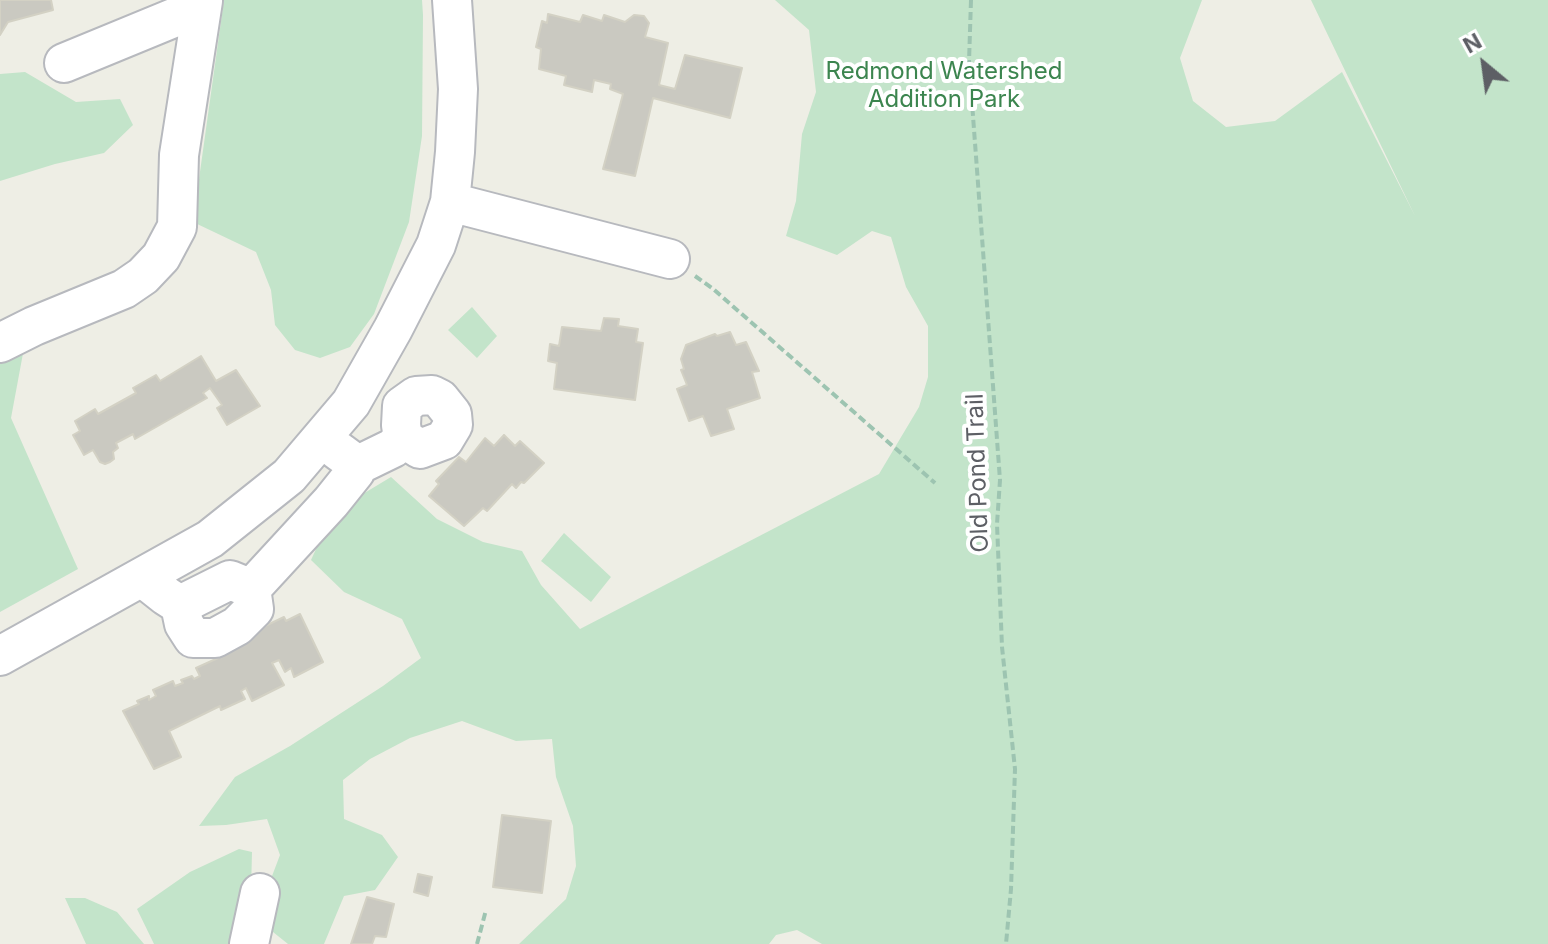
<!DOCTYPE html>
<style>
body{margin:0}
#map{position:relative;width:1548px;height:944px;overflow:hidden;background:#eeeee5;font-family:Inter,sans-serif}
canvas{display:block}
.north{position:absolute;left:1444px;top:24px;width:80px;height:80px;-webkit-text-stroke:6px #fff;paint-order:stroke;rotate:331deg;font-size:22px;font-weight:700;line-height:32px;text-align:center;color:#5d5f65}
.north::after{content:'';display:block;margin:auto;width:28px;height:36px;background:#5d5f65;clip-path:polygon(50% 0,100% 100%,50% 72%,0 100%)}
</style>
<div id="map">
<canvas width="1548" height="944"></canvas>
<div class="north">N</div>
</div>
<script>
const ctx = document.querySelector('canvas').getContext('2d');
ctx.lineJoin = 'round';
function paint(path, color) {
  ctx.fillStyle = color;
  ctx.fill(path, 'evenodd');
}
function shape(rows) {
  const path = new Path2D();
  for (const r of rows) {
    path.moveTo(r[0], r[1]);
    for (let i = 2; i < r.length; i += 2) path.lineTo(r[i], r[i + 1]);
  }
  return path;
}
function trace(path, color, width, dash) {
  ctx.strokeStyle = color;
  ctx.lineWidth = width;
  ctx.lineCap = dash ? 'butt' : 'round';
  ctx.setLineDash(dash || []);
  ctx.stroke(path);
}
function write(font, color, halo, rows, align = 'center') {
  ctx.font = font + ' Inter,sans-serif';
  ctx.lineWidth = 8;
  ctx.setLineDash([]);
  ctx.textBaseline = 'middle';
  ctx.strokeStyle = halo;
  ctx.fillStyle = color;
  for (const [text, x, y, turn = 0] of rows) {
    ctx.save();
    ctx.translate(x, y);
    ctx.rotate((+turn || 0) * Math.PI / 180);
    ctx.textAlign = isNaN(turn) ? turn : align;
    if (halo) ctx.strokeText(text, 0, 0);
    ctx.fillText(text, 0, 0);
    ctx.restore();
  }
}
const green = shape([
 [224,0,422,0,423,15,422,136,409,222,374,314,350,347,320,358,295,350,275,325,271,290,256,252,193,222],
 [775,0,1202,0,1180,58,1193,101,1226,127,1275,121,1342,72,1415,216,1311,0,1548,0,1548,944,822,944,797,930,776,935,769,944,519,944,566,899,576,866,573,826,556,777,552,739,516,741,462,721,410,738,370,759,343,780,344,819,382,835,398,857,375,890,344,896,324,944,288,944,268,928,269,884,280,855,267,819,226,825,199,826,235,777,290,746,383,686,421,658,402,619,344,592,311,560,333,512,391,477,437,519,483,542,522,551,541,585,580,629,879,474,919,407,928,377,928,326,906,287,891,237,872,231,837,255,786,236,796,201,802,134,816,92,809,30],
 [25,72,76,102,120,99,133,125,104,153,55,164,0,181,0,74],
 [472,307,497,336,477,358,448,330],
 [24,348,11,418,78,569,0,612,0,360],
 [564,533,611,577,591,602,541,561],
 [239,849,252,852,251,891,236,944,154,944,137,909,190,872],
 [65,898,85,898,117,912,144,944,86,944]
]);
const building = shape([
 [0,0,51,0,53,10,8,22,0,35,0,0],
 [548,14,580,22,583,15,602,21,604,15,625,22,634,15,644,16,649,23,645,37,668,43,659,85,675,89,685,55,742,68,730,118,653,98,635,176,603,169,623,94,610,89,611,84,594,80,592,92,564,85,566,76,539,69,541,49,536,47,542,21,547,23,548,14],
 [604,318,619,319,618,326,638,329,636,342,643,343,635,400,554,389,557,363,548,361,550,344,559,346,562,327,601,331,604,318],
 [730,332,736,345,746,342,759,371,752,372,760,398,727,409,734,429,711,436,703,416,689,421,677,389,687,385,681,370,684,369,681,359,686,345,715,334,717,336,730,332],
 [201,356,216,381,236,370,260,406,227,425,217,408,222,405,210,388,203,393,207,398,135,439,133,434,116,443,118,448,113,452,114,459,110,462,105,464,100,462,93,450,84,455,73,435,80,431,75,421,95,409,98,414,136,393,133,388,156,375,160,381,201,356],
 [504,435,515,446,520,441,544,463,524,483,521,482,516,488,512,484,487,511,483,508,464,526,429,496,439,484,436,481,459,457,466,462,485,438,494,446,504,435],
 [300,614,323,662,294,677,291,668,285,672,279,660,272,663,284,685,252,701,246,688,241,691,245,699,221,710,220,706,169,731,181,757,154,769,123,711,139,704,137,701,149,696,149,700,156,696,153,690,173,681,175,686,183,683,181,680,192,676,194,679,200,676,196,668,218,658,215,651,256,635,251,630,261,624,263,627,284,617,286,621,300,614],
 [502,815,551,821,542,893,493,887,502,815],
 [418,874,432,877,428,896,414,892,418,874],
 [367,897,394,904,386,937,375,936,372,944,351,944,367,897]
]);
const path = shape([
 [971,0,969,62,1000,480,997,524,1002,647,1015,769,1011,889,1006,944],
 [695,276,712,288,935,483],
 [477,944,486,910]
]);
const minor = shape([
 [64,63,188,12,203,0],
 [450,202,670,259],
 [0,343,34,326,124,289,143,276,161,257,177,227,179,155,203,1],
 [354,467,393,448,403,438,401,425,402,406,416,396,432,395,440,399,452,414,453,425,444,440,420,449,403,438],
 [142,577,166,596,180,605,230,580,247,587,252,595,254,609,237,626,215,638,193,638,184,624,180,605],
 [249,591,331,502,355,472,352,461,337,450],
 [0,656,210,539,289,476,351,403,393,329,436,245,450,202,455,152,458,89,452,0],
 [249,944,260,893]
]);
const parkNames = [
 ["Redmond Watershed",944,72],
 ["Addition Park",944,100]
];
const streetNames = [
 ["Old Pond Trail",978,473,-92]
];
paint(green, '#c3e4ca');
paint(building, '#cac9c1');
trace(building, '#d3d1c4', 2);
trace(minor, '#b7b9be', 42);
trace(path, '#9dc4b1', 4, [8, 4]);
trace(minor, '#fff', 38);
write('24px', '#3c854f', '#fff', parkNames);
write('24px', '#5d5f65', '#fff', streetNames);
</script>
